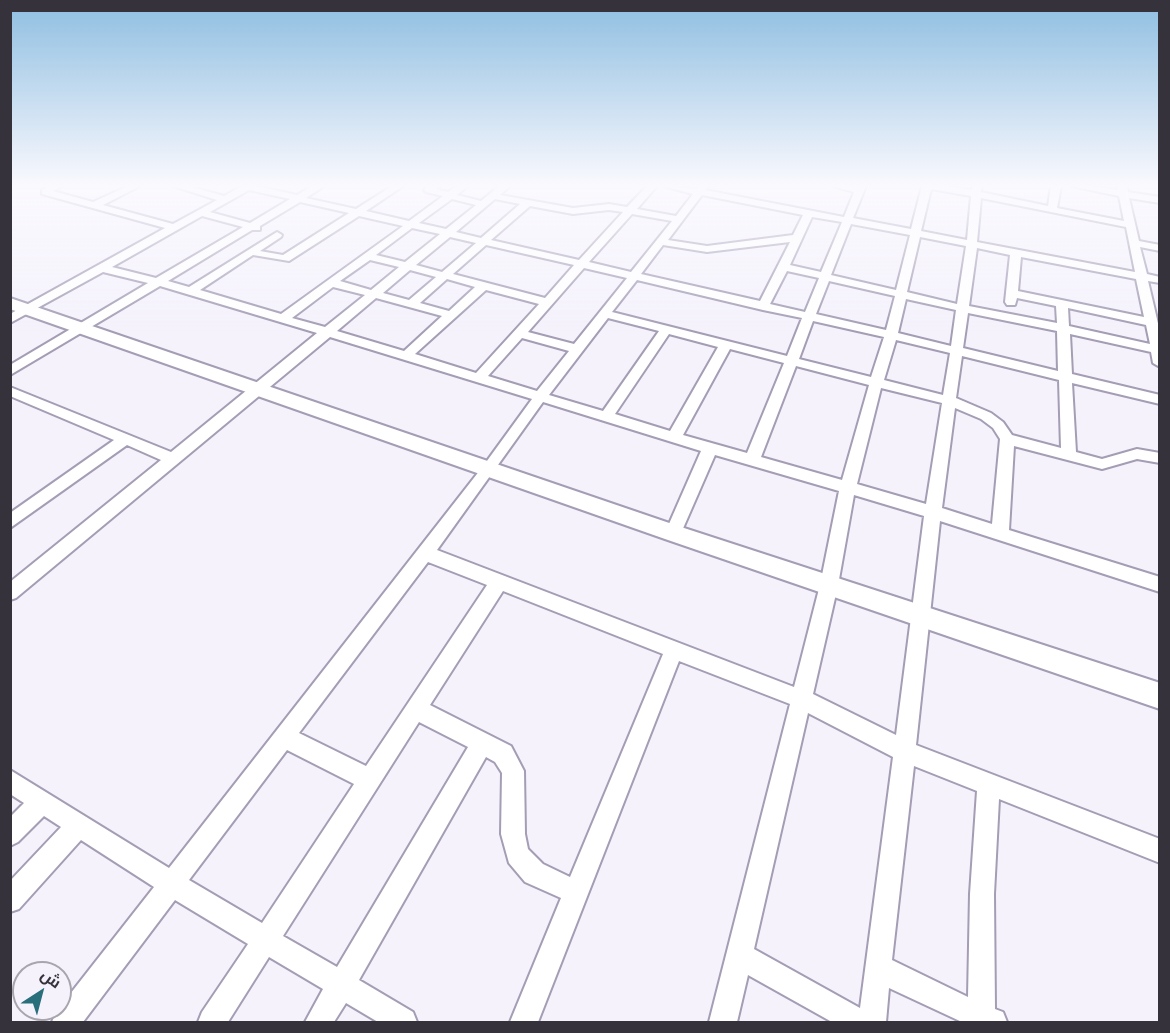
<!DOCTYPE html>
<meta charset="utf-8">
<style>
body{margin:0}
#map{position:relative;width:1170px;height:1033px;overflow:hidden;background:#f5f2fc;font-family:"Open Sans",Cairo,sans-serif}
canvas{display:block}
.frame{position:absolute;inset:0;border:12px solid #35323c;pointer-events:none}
.north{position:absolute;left:12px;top:961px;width:60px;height:60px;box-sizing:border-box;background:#f5f2fc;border:2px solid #a8a5af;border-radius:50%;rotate:36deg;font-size:16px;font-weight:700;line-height:24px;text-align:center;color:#35323c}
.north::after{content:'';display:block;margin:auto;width:21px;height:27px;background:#286f7b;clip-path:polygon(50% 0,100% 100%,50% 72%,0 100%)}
</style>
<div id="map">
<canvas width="1170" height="1033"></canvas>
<div class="frame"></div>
<div class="north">ش</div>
</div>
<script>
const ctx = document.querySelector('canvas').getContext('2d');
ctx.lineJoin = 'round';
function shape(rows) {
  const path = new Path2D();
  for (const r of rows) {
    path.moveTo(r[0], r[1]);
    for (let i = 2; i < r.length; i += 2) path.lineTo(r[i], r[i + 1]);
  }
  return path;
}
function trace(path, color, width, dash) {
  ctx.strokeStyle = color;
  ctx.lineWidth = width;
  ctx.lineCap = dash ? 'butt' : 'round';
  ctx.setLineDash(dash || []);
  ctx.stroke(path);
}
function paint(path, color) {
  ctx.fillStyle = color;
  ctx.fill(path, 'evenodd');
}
const street = shape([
 [50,186,62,186,53,191,93,202,128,186,140,186,103,205,173,224,217,200,173,186,188,186,224,196,242,186,256,186,297,195,312,186,324,186,306,198,356,209,392,186,403,186,366,211,409,221,443,196,426,192,424,190,428,186,439,186,436,189,448,192,457,186,468,186,457,195,481,201,499,186,510,186,500,195,573,208,609,204,627,207,647,186,657,186,637,209,676,216,693,194,663,186,697,189,699,186,709,186,705,190,844,217,854,192,833,186,866,186,853,218,911,229,922,186,947,186,972,190,972,186,982,186,981,192,1048,206,1051,186,1061,186,1057,208,1124,221,1119,196,1071,186,1092,186,1118,190,1117,186,1127,186,1128,192,1160,197,1160,203,1129,198,1139,241,1160,245,1160,251,1140,247,1147,274,1160,277,1160,283,1148,281,1160,332,1160,367,1153,363,1151,352,1070,334,1072,374,1160,395,1160,404,1072,383,1076,452,1102,459,1137,449,1160,453,1160,463,1137,459,1102,469,1014,446,1009,530,1160,577,1160,592,940,521,916,745,1160,839,1160,863,999,799,994,894,995,1009,1003,1012,1007,1022,962,1022,889,988,886,1022,832,1022,748,975,737,1022,709,1022,790,704,679,661,538,1022,510,1022,561,898,525,882,509,863,501,834,502,773,495,762,486,757,359,980,413,1012,417,1022,378,1022,346,1003,334,1022,305,1022,323,989,269,957,228,1022,198,1022,202,1012,248,944,175,900,83,1022,52,1022,56,1012,154,887,81,840,19,909,10,912,10,881,61,827,44,816,18,842,10,846,10,817,24,803,10,794,10,770,169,868,484,465,532,399,330,337,16,598,10,600,10,582,161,460,127,445,10,528,10,513,114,440,10,396,10,387,171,452,317,333,160,286,10,375,10,365,148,283,103,272,10,323,10,314,165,228,42,194,42,190,50,186],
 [931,189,971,196,967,240,921,231,931,189],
 [249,190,290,199,250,223,210,212,249,190],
 [702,195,803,215,793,235,707,246,668,240,702,195],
 [981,198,1126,227,1135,272,977,242,981,198],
 [452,199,476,205,446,229,419,223,452,199],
 [495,199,520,204,481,238,456,232,495,199],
 [300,202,349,213,283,255,260,251,281,237,282,235,277,232,189,287,168,281,252,230,260,230,260,226,300,202],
 [530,206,573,214,609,210,623,212,579,260,491,240,530,206],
 [632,214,672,221,631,272,589,262,632,214],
 [202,216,243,227,156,278,112,267,202,216],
 [359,216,403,226,281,314,200,290,253,255,289,261,359,216],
 [812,217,842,222,821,272,790,265,812,217],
 [851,224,910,235,896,290,831,275,851,224],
 [412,228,440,234,405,262,376,255,412,228],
 [450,237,476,243,442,272,416,265,450,237],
 [920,237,966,246,957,304,907,292,920,237],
 [790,242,760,301,641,274,663,245,707,252,790,242],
 [486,245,574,265,545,298,453,274,486,245],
 [977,248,1010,255,1005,302,1007,305,1015,305,1017,298,1056,306,1057,323,969,306,977,248],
 [1021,257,1136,279,1144,317,1018,291,1021,257],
 [370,260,399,267,371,290,340,281,370,260],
 [584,268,627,278,574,344,528,332,584,268],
 [410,270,436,277,409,300,383,293,410,270],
 [787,271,819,278,805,312,770,304,787,271],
 [447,279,475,287,449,311,420,303,447,279],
 [637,280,763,310,802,318,787,356,612,312,637,280],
 [829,281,895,296,886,330,816,314,829,281],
 [333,287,365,295,325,327,292,318,333,287],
 [486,290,539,304,476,373,415,354,486,290],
 [376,298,442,316,404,351,337,331,376,298],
 [906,299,956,310,951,346,898,333,906,299],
 [1068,308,1146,325,1150,344,1069,326,1068,308],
 [968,313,1057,331,1058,371,963,348,968,313],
 [608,318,659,331,603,411,549,395,608,318],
 [813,321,884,337,871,377,799,359,813,321],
 [669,334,718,347,670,431,615,414,669,334],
 [522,338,569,351,537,391,488,376,522,338],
 [896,340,950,353,943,395,884,380,896,340],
 [730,349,784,363,747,453,683,435,730,349],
 [962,356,1059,380,1061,448,1012,435,1003,422,991,413,956,398,962,356],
 [796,366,869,385,842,480,761,457,796,366],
 [881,388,942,403,926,504,857,484,881,388],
 [543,402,701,451,665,533,667,538,673,540,679,538,681,533,715,455,839,491,820,585,794,687,437,550,543,402],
 [955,408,981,419,993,428,1000,439,992,524,942,508,955,408],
 [854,495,924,516,896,735,813,694,838,585,854,495],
 [428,562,487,585,366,766,299,733,428,562],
 [503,591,663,654,570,877,543,864,528,849,525,834,524,771,511,746,430,705,503,591],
 [808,713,893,757,860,1008,754,949,808,713],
 [419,722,468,747,337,967,283,936,419,722],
 [287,750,354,784,262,923,189,880,287,750],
 [914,766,977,791,970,894,968,997,892,960,914,766]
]);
const secondary = shape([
 [10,298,681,527,1160,683,1160,709,665,539,10,309,10,298]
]);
trace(street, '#a49db4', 4);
trace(secondary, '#a49db4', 4);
paint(street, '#fff');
paint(secondary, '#fff');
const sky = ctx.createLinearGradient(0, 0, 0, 331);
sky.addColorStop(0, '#8ebee1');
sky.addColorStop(0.56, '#faf9fe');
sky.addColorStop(1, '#faf9fe00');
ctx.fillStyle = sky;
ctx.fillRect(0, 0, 1170, 331);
</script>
